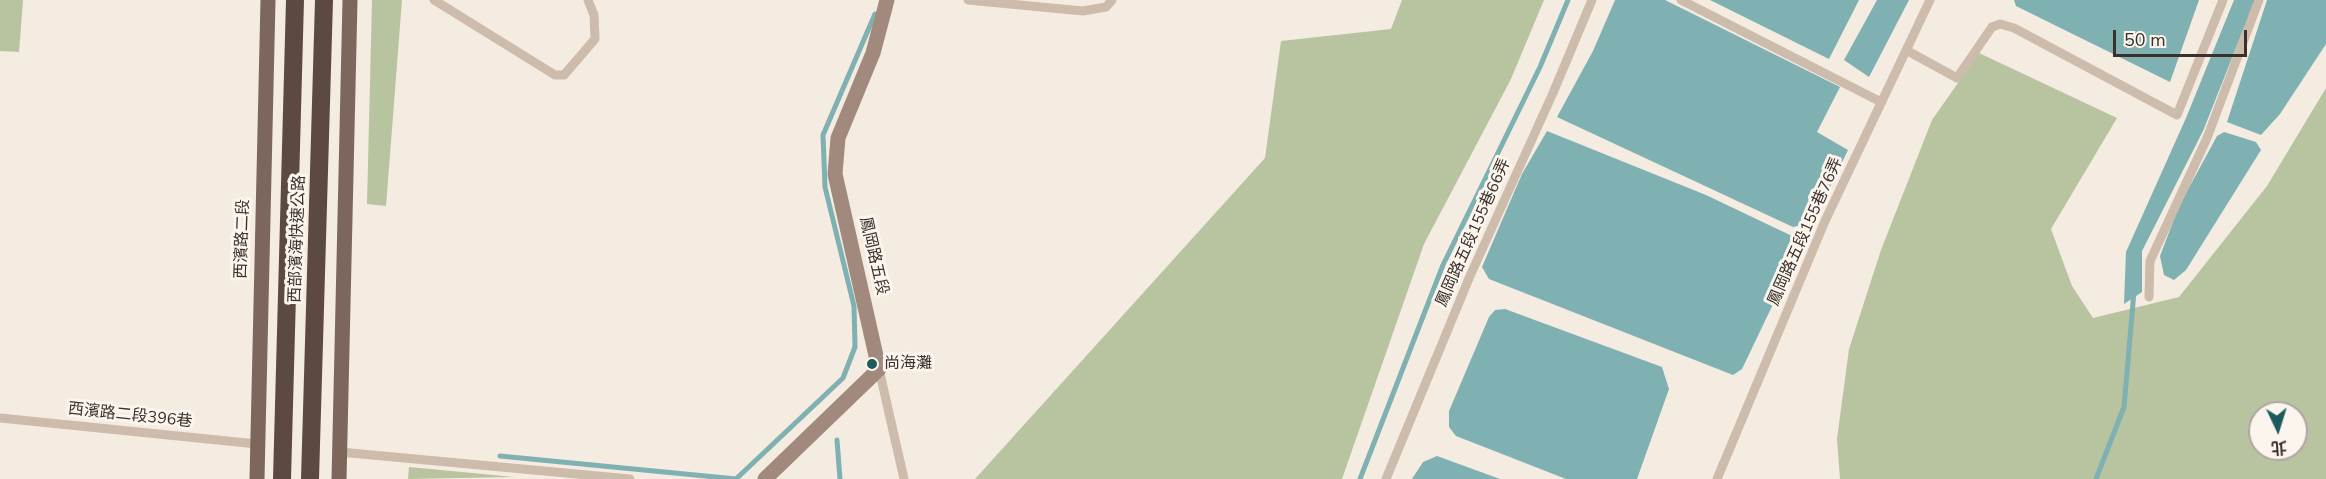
<!DOCTYPE html>
<meta charset="utf-8">
<style>
body{margin:0}
#map{position:relative;width:2326px;height:479px;overflow:hidden;background:#f4ebe1;font-family:"Nunito Sans","Noto Sans TC",sans-serif}
canvas{display:block}
.north{position:absolute;left:2248px;top:401px;width:60px;height:60px;box-sizing:border-box;background:#fbf5ee;border:2px solid #aea6a0;border-radius:50%;rotate:176deg;font-size:16px;font-weight:700;line-height:24px;text-align:center;color:#3b302b}
.north::after{content:'';display:block;margin:auto;width:21px;height:27px;background:#1f5a5e;clip-path:polygon(50% 0,100% 100%,50% 72%,0 100%)}
.scale{position:absolute;left:2113px;top:30px;width:134px;height:27px;box-sizing:border-box;border:3px solid #3b302b;border-top:0;padding-left:8px;font-size:18px;line-height:21px;white-space:nowrap;color:#3b302b;-webkit-text-stroke:4px #fbf5ee;paint-order:stroke}
</style>
<div id="map">
<canvas width="2326" height="479"></canvas>
<div class="north">北</div>
<div class="scale">50 m</div>
</div>
<script>
const ctx = document.querySelector('canvas').getContext('2d');
ctx.lineJoin = 'round';
function paint(path, color) {
  ctx.fillStyle = color;
  ctx.fill(path, 'evenodd');
}
function shape(rows) {
  const path = new Path2D();
  for (const r of rows) {
    path.moveTo(r[0], r[1]);
    for (let i = 2; i < r.length; i += 2) path.lineTo(r[i], r[i + 1]);
  }
  return path;
}
function trace(path, color, width, dash) {
  ctx.strokeStyle = color;
  ctx.lineWidth = width;
  ctx.lineCap = dash ? 'butt' : 'round';
  ctx.setLineDash(dash || []);
  ctx.stroke(path);
}
function write(font, color, halo, rows, align = 'center') {
  ctx.font = font + ' "Nunito Sans","Noto Sans TC",sans-serif';
  ctx.lineWidth = 6;
  ctx.setLineDash([]);
  ctx.textBaseline = 'middle';
  ctx.strokeStyle = halo;
  ctx.fillStyle = color;
  for (const [text, x, y, turn = 0] of rows) {
    ctx.save();
    ctx.translate(x, y);
    ctx.rotate((+turn || 0) * Math.PI / 180);
    ctx.textAlign = isNaN(turn) ? turn : align;
    if (halo) ctx.strokeText(text, 0, 0);
    ctx.fillText(text, 0, 0);
    ctx.restore();
  }
}
const green = shape([
 [0,0,23,0,19,52,0,51],
 [372,0,402,0,386,206,367,204],
 [1402,0,1544,0,1511,79,1424,244,1342,479,975,479,1265,158,1281,41,1391,29],
 [1979,53,2117,118,2051,229,2072,286,2093,318,2179,297,2267,186,2326,88,2326,479,1840,479,1837,439,1849,349,1881,250,1932,120],
 [2260,413,2296,413,2296,449,2260,449],
 [409,467,514,477,408,479]
]);
const water = shape([
 [1615,0,1665,0,1840,87,1817,132,1848,150,1813,222,1793,227,1557,117,1593,51],
 [1710,0,1859,0,1829,59],
 [1877,0,1909,0,1869,77,1844,60],
 [2014,0,2199,0,2170,82,2016,6],
 [2234,0,2255,0,2203,131,2142,251,2142,292,2124,304,2126,252,2186,118],
 [2267,0,2326,0,2326,44,2280,114,2261,135,2227,122],
 [1547,131,1706,195,1792,236,1798,252,1742,369,1733,375,1489,279,1482,267,1522,174],
 [2224,132,2256,142,2261,150,2186,270,2174,280,2164,275,2160,256,2179,206,2217,136],
 [1505,309,1662,367,1669,389,1637,479,1566,479,1456,436,1449,427,1449,411,1489,317,1495,310],
 [1437,456,1500,479,1412,479,1423,462]
]);
const stream = shape([
 [837,440,840,479],
 [500,456,736,479,843,378,855,347,854,306,825,187,823,135,875,14],
 [1360,479,1443,265,1540,67,1568,0],
 [2096,479,2124,407,2134,291]
]);
const lane = shape([
 [434,0,555,75,564,75,595,39,594,15,588,0],
 [968,0,1083,11,1106,7,1112,0],
 [1681,0,1881,102],
 [1906,50,1957,78,1992,27,2000,24,2014,28,2177,115,2223,0],
 [2149,297,2150,261,2207,138,2259,0],
 [879,369,904,479],
 [0,418,257,444],
 [340,452,630,479],
 [1386,479,1470,276,1553,93,1592,0],
 [1717,479,1825,221,1930,0]
]);
const secondary = shape([
 [765,479,879,369,835,174,838,138,873,53,887,0]
]);
const primary = shape([
 [257,479,268,0],
 [339,479,350,0]
]);
const highway = shape([
 [282,479,295,0],
 [310,479,324,0]
]);
const markers = [
 [872,364,6,"#1f5a5e"]
];
const streetNames = [
 ["鳳岡路五段155巷76弄",1806,232,-66],
 ["鳳岡路五段155巷66弄",1474,233,-66],
 ["西濱路二段",243,239,-88],
 ["西部濱海快速公路",298,239,-88],
 ["鳳岡路五段",873,256,77],
 ["西濱路二段396巷",130,416,6]
];
const poiNames = [
 ["尚海灘",884,364]
];
paint(green, '#b8c4a0');
paint(water, '#7fb0b2');
trace(stream, '#7fb0b2', 5);
trace(lane, '#cdbbac', 9);
trace(secondary, '#a18a7d', 15);
trace(primary, '#7d675c', 15);
trace(highway, '#5c4a42', 18);
for (const [x, y, r, color] of markers) {
  const dot = new Path2D();
  dot.arc(x, y, r, 0, 2 * Math.PI);
  ctx.fillStyle = color;
  ctx.fill(dot);
  trace(dot, '#fbf5ee', 2);
}
write('16px', '#3b302b', '#fbf5ee', streetNames);
write('16px', '#3b302b', '#fbf5ee', poiNames, 'left');
</script>
